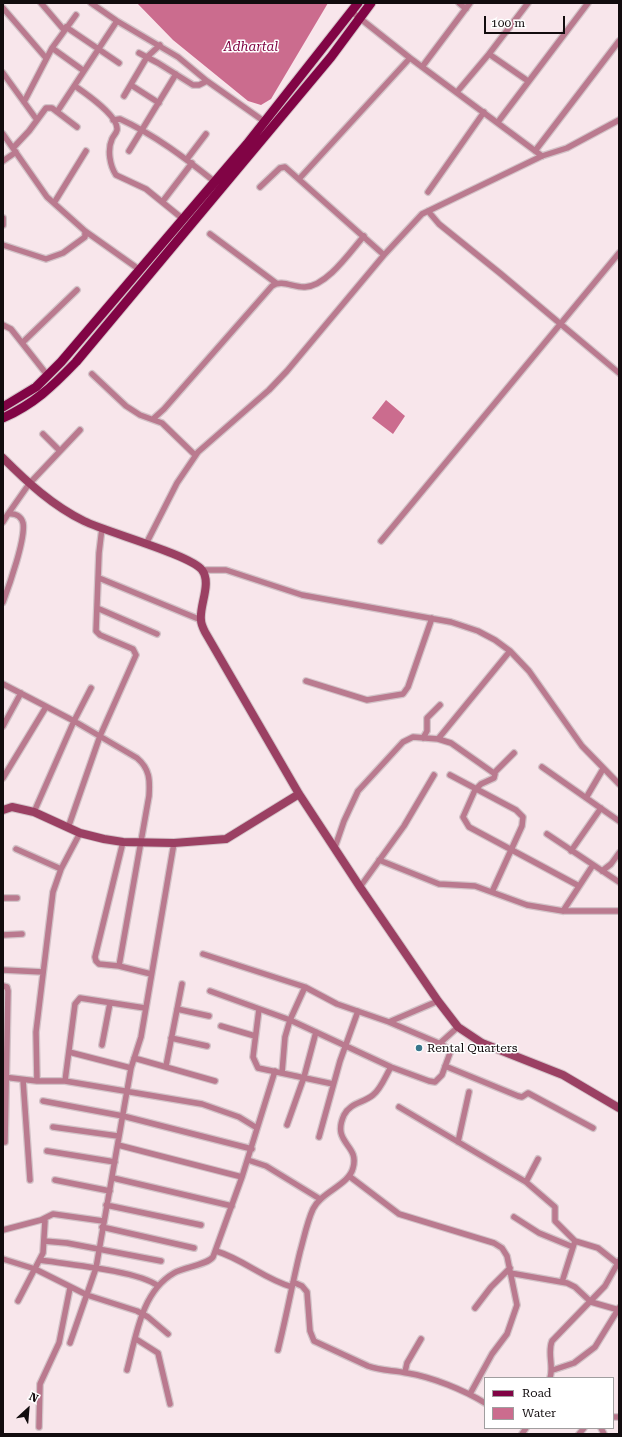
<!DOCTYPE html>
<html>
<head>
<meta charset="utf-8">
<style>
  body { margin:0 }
  #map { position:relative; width:622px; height:1437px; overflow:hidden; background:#f8e6eb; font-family:"Roboto Serif",serif }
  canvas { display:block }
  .frame { position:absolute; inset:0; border:4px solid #120c0e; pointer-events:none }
  .legend { position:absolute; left:484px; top:1377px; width:130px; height:52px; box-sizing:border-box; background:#fff; border:1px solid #a09e9f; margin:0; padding:5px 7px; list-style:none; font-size:12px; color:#120c0e }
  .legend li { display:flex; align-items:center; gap:8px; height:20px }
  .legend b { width:20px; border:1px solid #a09e9f }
  .north { position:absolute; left:8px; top:1389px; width:40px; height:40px; -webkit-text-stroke:3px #fff; paint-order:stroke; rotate:26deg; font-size:11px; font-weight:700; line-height:16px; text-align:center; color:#120c0e }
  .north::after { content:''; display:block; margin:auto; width:14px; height:18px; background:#120c0e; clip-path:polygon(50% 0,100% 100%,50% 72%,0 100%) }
  .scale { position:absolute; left:484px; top:16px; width:81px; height:18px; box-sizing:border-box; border:2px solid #120c0e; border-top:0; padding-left:5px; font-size:12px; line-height:14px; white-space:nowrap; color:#120c0e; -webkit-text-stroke:3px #fff; paint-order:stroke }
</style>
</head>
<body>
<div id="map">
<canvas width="622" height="1437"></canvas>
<div class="frame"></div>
<ul class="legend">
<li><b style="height:5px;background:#810445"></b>Road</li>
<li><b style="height:11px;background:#cb6c8e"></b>Water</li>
</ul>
<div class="north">N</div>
<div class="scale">100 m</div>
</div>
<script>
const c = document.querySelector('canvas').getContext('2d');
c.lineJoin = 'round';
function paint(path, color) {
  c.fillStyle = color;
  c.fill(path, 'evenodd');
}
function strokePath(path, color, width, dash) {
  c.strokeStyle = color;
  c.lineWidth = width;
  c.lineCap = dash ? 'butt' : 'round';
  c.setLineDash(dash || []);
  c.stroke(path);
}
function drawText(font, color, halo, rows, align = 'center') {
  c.font = font + ' "Roboto Serif",serif';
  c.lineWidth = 3;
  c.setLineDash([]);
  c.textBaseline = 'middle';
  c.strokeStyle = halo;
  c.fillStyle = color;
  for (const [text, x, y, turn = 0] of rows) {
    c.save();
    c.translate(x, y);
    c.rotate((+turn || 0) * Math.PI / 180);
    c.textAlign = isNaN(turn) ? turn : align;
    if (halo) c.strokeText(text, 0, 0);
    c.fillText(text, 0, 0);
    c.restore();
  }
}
paint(new Path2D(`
  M137,3H328L271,99L261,105L248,101L173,40Z
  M386,400L405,416L393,434L372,418Z`), '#cb6c8e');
const street = new Path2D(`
  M41,3L64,30
  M91,3L117,21L178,57L207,81L265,122
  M459,3L466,9
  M3,8L46,58
  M352,12L410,58L542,156
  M66,27L119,63
  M52,48L84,71
  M139,53L158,63L193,85H199L207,81
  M489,54L528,81
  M422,67L470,3
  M3,73L37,120
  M131,85L159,103
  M75,86C85,93 119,116 117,130C116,134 113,136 112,139C107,150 110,166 116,175L146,189L183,219
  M457,92L489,54L528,3
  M124,96L147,57L160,45
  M24,102L52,48L76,15
  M57,112L117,21
  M113,120L120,119C155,135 185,158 215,182
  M498,122L588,3
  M3,134L47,197L85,231L140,270
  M13,148L29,131L46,108H52L77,127
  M129,151L176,74
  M535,151L619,41
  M187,159L206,134
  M3,161L16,152
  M299,179L410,58
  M260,187L280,168L285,167L384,255
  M428,192L484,112
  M163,201L192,163
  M54,203L86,151
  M428,211L439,224L501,274L619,373
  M3,218V225
  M210,234L276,283
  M3,245L46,259L63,253L85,237V231
  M3,325L11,329L48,376
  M22,343L77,290
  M92,374L126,406L140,415L162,423L195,455
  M153,419L164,409L272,286C282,279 294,288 305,287C327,286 350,252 364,236
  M43,434L60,451
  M8,514L29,484L80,430
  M3,522L8,514C15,513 21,516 23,523C26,538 9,586 3,602
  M381,541L619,253
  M146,544L177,483L198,452L269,390L287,371L384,255L422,214L542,156L567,148L619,120
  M203,570H226L302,595L451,622L478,631L495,640L510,651L529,671L582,746L619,784
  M99,578L201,620
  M97,608L157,634
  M306,681L367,700L403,694L408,687L432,618
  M3,684L74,721L137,758C150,769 150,780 149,796L119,966
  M3,726L21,693
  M423,738L427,731V718L440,705
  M438,739L510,651
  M542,767L619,821
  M494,773L514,753
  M450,775L516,810L523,817L522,826L492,892
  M3,778L46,707
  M586,798L603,769
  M34,812L74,721L91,688
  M68,828L100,736L136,655L133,649L100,635L96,631L99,553L102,528
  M547,834L619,882
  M123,842L95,957L96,961L99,964L119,966L151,974
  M335,847L344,821L358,791L403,742L413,737L438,739L451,743L495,774L494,778L481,784L475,790L463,817L469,827L579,886
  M16,849L61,869
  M571,851L601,808
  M379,860L439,884L475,886L527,905L563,911H619
  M602,871L611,864L619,853
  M360,887L404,826L434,775
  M3,898H17
  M563,911L593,865
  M3,935L22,934
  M203,954L305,987L337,1004L389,1022L443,1045L449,1050L450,1053L442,1075L435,1082L429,1081L391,1067L290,1020L210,991
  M3,970L43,972
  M3,986L7,987L8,991L5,1142
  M177,1009L209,1016
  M259,1009L253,1057L258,1068L333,1084
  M389,1022L438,1001
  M221,1026L255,1036
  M171,1038L207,1046
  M439,1044L458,1027
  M102,1045L110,1003
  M69,1052L131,1068
  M134,1058L215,1081
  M166,1066L182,984
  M445,1066L518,1096L522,1097L528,1093L593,1128
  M282,1073L285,1037L290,1020L305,987
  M3,1077L37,1081H65L202,1104L239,1117L257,1128
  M23,1080L30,1180
  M37,1081L36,1032L53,892L61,869L80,833
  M65,1081L75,1004L80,998L145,1008
  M43,1101L123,1116L252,1149
  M399,1107L526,1182L555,1207V1221L575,1241L562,1282
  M287,1125L304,1077L316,1032
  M53,1127L118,1136
  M319,1137L340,1061L358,1011
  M458,1142L469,1092
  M118,1145L242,1177L213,1257C207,1265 184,1267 174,1273C141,1292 136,1337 127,1370
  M47,1151L115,1162
  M248,1160L266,1166L320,1199
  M349,1176L399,1214L494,1243L502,1248L507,1256L517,1305L507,1334L492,1354L470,1394
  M242,1177L275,1071
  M113,1178L232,1206
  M55,1180L110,1191
  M526,1182L538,1159
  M106,1205L201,1225
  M514,1217L539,1233L573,1247
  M41,1220L53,1214L103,1221
  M102,1227L194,1248
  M3,1230L41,1220L45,1221L43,1253L18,1301
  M44,1241L67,1243L161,1261
  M575,1241L598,1248L617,1263
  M216,1251C243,1259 264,1279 292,1287
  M3,1259L35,1269L87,1295L137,1311L148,1317L168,1334
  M40,1260C66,1264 139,1271 158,1286
  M510,1273L567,1283L575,1287L591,1302L619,1310
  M293,1282L302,1286L307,1292L310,1331L314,1341L368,1366C381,1371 394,1370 407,1373C432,1377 464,1390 485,1403
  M475,1308L491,1287L510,1268
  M136,1339L158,1353L170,1404
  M70,1343L96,1268L131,1068L141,1037L174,843
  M278,1350C286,1318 292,1285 300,1252C304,1238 307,1222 313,1209C321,1192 349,1185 353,1168C360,1144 331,1144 344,1115C350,1103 363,1103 373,1095C381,1089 386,1075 391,1067
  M553,1370L574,1363L595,1347L619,1308
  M405,1372L407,1363L421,1339
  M550,1378C554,1366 547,1353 552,1341L605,1286L619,1261
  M613,1417H619
  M39,1427L40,1384L59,1343L70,1288
  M601,1428L604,1434
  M522,1434L526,1428
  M579,1434L584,1428`);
const secondary = new Path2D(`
  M3,458C27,482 53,506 84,521C106,532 191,555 202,570C212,583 199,606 201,620C201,624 203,628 205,632L299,794L360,887L438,1001L458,1027L482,1043L563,1075L619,1108
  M3,810L12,807L34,812L80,833L104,839L123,842L174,843L226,839L299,794`);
const primary = new Path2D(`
  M3,407L36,387L61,362L247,144L358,3
  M3,418C34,404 52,387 76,362L331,57L371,3`);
strokePath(street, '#d3c3c8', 8);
strokePath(secondary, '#d3c3c8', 10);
strokePath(primary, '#d3c3c8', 11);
strokePath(street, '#ba7a8f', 5.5);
strokePath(secondary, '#9b4063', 8);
strokePath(primary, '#810445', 9);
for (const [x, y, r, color] of [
  [419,1048,4,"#38768c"]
]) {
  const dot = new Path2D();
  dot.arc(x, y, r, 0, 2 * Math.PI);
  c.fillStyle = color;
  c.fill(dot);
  strokePath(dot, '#fff', 1.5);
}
drawText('12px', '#120c0e', '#fff', [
  ["Rental Quarters",427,1048]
], 'left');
drawText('italic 13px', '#800644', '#fff', [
  ["Adhartal",251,47]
]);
</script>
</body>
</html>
